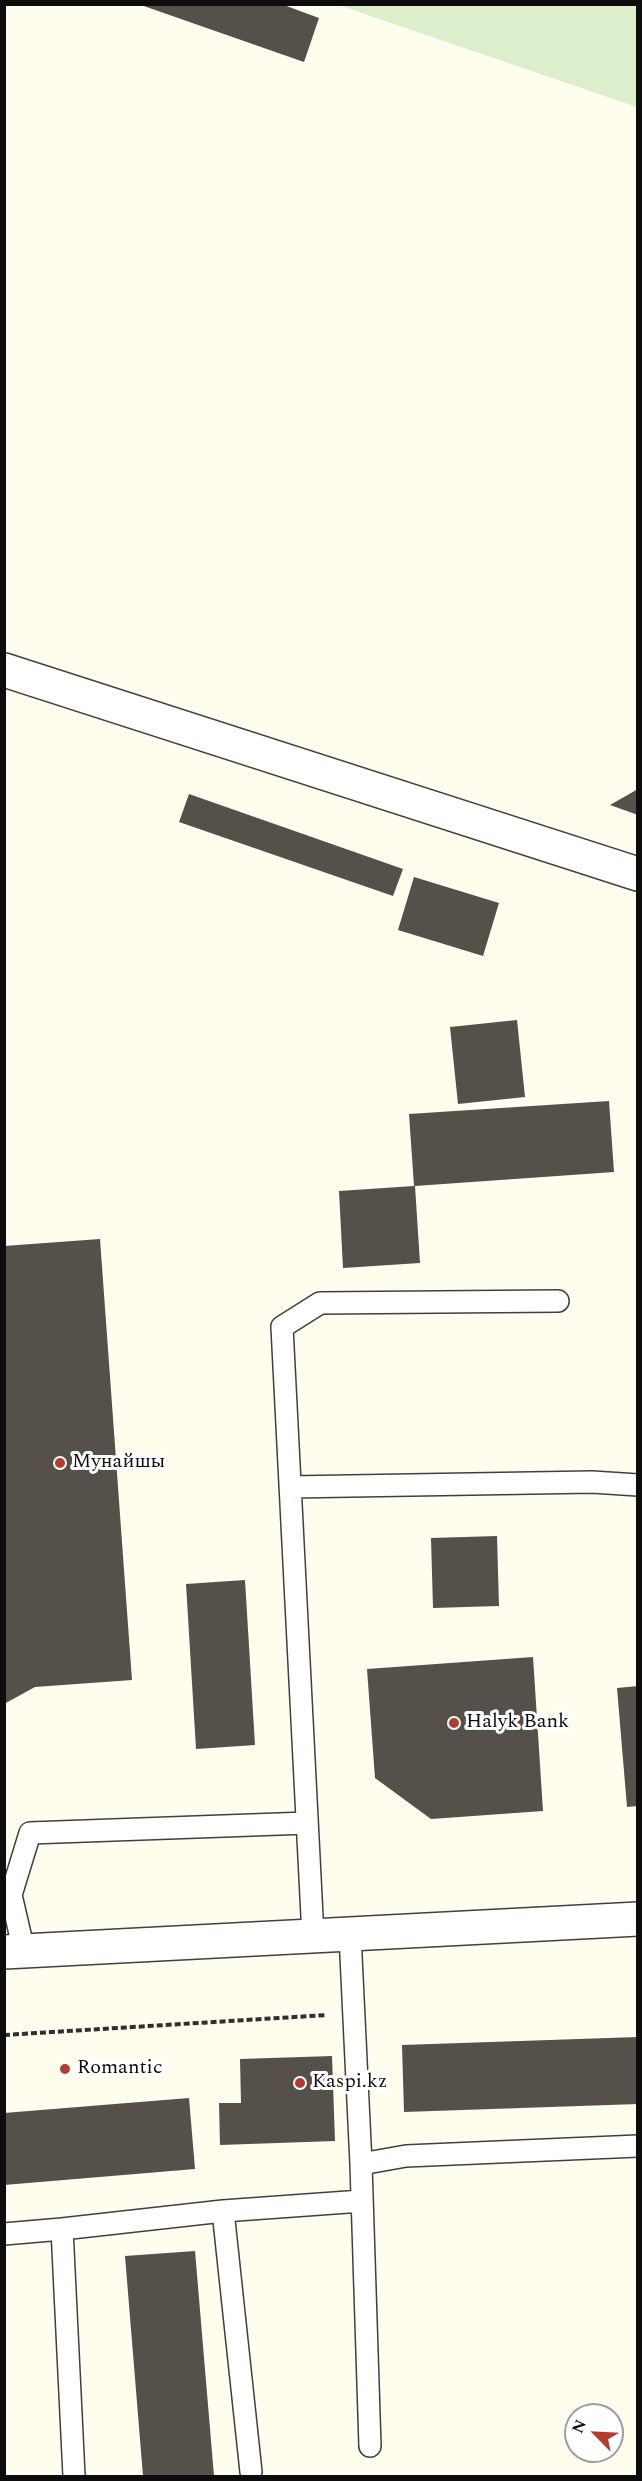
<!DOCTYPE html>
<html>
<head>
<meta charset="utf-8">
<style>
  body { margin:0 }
  #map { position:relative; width:642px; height:2481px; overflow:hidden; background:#fefdee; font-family:Spectral,serif }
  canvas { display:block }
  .frame { position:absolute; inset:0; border:6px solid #0d0d0d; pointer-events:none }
  .north { position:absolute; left:564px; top:2403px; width:60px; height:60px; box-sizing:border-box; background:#fff; border:2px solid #9e9e9e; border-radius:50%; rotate:294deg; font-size:16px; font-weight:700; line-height:24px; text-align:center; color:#0d0d0d }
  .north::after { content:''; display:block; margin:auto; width:21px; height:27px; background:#b33c2f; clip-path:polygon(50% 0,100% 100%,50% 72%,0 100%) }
</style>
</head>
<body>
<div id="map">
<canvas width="642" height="2481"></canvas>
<div class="frame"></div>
<div class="north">N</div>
</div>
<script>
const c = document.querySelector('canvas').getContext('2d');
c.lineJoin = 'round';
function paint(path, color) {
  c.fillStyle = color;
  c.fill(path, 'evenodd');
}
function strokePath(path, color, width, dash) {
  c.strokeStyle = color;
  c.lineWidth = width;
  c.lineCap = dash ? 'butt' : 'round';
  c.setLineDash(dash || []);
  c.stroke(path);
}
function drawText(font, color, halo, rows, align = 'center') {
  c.font = font + ' Spectral,serif';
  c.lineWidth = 6;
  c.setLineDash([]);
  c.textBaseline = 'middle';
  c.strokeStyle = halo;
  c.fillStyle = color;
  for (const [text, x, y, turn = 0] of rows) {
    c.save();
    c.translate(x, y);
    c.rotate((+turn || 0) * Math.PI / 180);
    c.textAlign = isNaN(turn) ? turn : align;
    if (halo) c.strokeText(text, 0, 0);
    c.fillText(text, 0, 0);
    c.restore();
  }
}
paint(new Path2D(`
  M339,5H637V107L356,11Z`), '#dceecb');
paint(new Path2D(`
  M138,4H281L319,18L304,62Z
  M638,789V815L610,805Z
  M189,794L403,869L393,896L179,822Z
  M414,877L499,903L483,956L398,930Z
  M517,1020L525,1097L458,1104L450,1027Z
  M609,1101L614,1172L415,1186L420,1263L343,1268L339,1191L414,1186L409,1114Z
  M100,1239L132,1680L35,1687L4,1704V1246Z
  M497,1536L499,1606L433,1608L431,1538Z
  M245,1580L255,1745L196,1749L186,1584Z
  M533,1657L543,1811L431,1819L375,1778L367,1669Z
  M638,1686V1806L627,1807L617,1688Z
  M638,2037V2104L404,2112L402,2045Z
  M332,2056L335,2141L220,2145L219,2103H241L240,2059Z
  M189,2098L195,2169L4,2185V2113Z
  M195,2251L214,2476H143L125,2256Z`), '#55504a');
const service = new Path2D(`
  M290,1487L592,1482L638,1485
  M350,1935L361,2164L370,2446
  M313,1936L282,1327L320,1303L558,1301
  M24,1951L11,1895L30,1833L307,1823
  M361,2164L406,2156L638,2146
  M223,2211L251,2472
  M4,2234L62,2229
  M74,2476L62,2229L223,2211L362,2201`);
const minor = new Path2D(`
  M4,670L638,874`);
const tertiary = new Path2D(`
  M4,1952L638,1919`);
strokePath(service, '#404040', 24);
strokePath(minor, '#404040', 36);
strokePath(tertiary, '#404040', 36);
strokePath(new Path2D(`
  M4,2035L327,2015`), '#2f2f2f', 4, [6, 3]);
strokePath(service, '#fff', 21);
strokePath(minor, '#fff', 33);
strokePath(tertiary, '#fff', 33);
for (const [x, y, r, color] of [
  [60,1463,6,"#b33c2f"],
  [454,1723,6,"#b33c2f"],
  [65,2069,6,"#b33c2f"],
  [300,2083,6,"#b33c2f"]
]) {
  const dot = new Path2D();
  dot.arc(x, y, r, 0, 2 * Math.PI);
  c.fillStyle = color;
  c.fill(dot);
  strokePath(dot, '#fff', 2);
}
drawText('20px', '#0d0d0d', '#fff', [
  ["Мунайшы",72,1463],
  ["Halyk Bank",466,1723],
  ["Romantic",77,2069],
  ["Kaspi.kz",312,2083]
], 'left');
</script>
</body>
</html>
